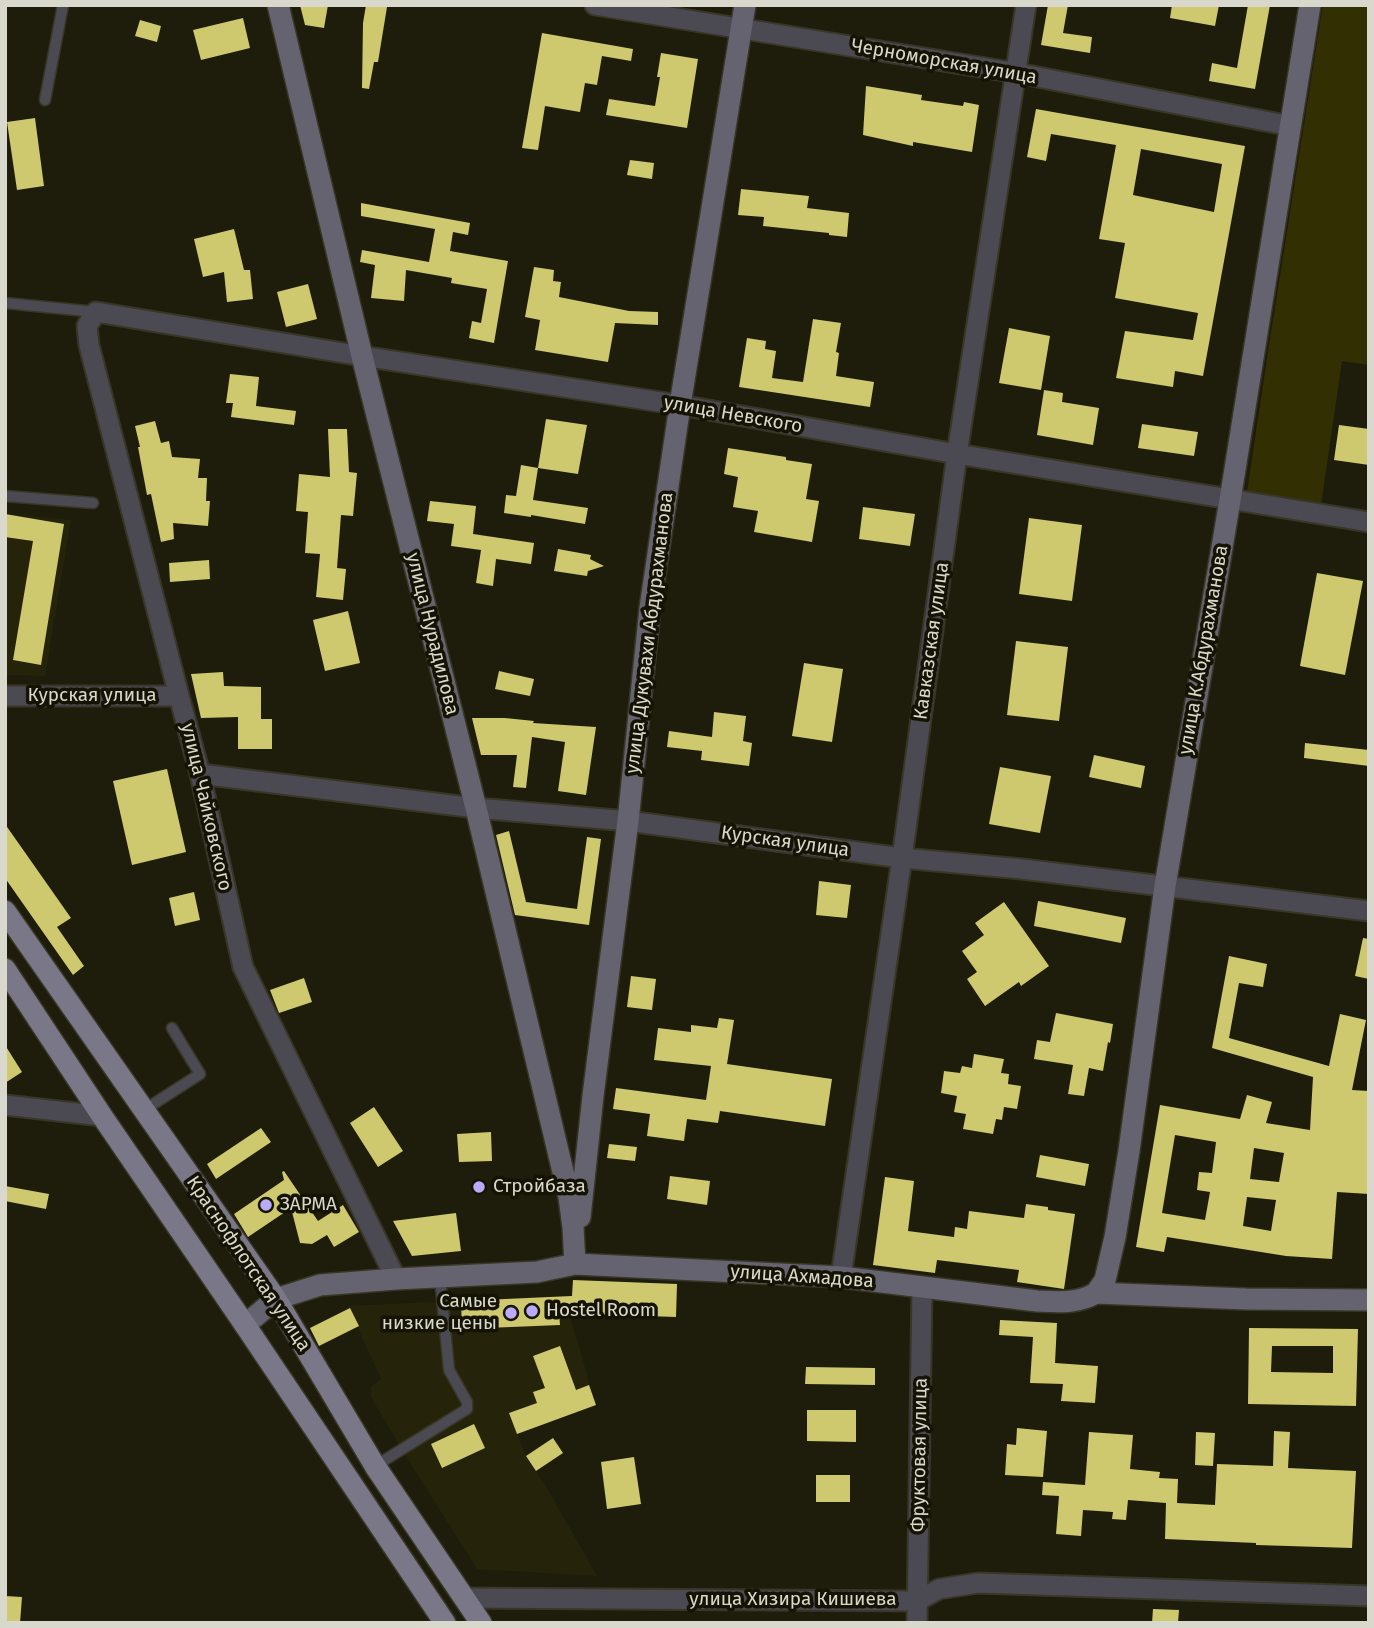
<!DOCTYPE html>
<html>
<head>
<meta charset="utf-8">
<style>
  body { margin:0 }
  #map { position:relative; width:1374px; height:1628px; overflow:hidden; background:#1e1d0c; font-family:"Fira Sans",sans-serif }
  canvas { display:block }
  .frame { position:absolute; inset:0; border:7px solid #d8d8cc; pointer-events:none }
</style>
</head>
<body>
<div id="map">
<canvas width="1374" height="1628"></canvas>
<div class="frame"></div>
</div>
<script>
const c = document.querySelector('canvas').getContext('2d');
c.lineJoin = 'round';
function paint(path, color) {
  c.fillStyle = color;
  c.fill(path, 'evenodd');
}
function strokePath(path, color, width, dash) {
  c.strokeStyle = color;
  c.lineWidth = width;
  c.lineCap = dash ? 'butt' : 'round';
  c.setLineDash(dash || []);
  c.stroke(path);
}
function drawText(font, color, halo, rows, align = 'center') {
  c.font = font + ' "Fira Sans",sans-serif';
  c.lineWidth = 7;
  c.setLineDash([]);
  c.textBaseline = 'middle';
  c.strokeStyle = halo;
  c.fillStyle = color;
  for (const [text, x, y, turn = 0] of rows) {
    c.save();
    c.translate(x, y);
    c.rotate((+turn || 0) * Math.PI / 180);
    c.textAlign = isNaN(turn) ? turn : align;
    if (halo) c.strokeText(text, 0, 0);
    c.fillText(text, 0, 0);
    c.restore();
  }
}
paint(new Path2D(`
  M5,514L71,520L45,676L5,675Z
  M564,1296L596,1405L517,1434L526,1456L544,1483L597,1576L477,1569L407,1458L371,1397V1386L381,1379L348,1306Z`), '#25240b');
paint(new Path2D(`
  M1323,5H1369V365L1342,361L1321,505L1247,492L1269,345Z`), '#322f02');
paint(new Path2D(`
  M300,5H328L324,28L305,25Z
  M366,5L387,7L378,62H374L369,89L362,88L363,23Z
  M1048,5H1068L1063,33L1092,37L1090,53L1041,45Z
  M1172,5H1219L1215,26L1170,18Z
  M1248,5H1270L1255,89L1209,81L1212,63L1237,68Z
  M243,18L250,48L201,60L193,30Z
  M140,20L161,26L157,42L135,36Z
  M542,33L633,49L631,61L602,56L597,85L585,83L580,112L545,106L538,150L522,148Z
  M661,53L698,59L687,128L606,115L609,99L655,106L660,77H657Z
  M866,86L922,95L921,100L963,106L964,102L979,105L972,152L913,142V146L863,135Z
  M1036,109L1245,146L1203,376L1175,371L1173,387L1116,378L1125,331L1193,340L1198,313L1115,298L1125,243L1099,239L1116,145L1051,134L1046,161L1027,157ZM1141,149L1222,164L1214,212L1133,195Z
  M35,118L44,186L17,190L7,122Z
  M630,160L654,163L652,179L627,175Z
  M741,189L809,196L807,208L849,213L847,237L829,235V233L763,226L764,217L738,215Z
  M361,203L470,223L468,235L453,232L450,251L508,261L494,343L469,338L472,321L481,323L487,289L451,283L452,278L406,270L404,301L371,298L375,265L360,262L362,250L429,262L435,229L361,216Z
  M234,229L244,270H250L253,299L227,302L224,272L203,277L194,239Z
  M534,267L554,270L553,281L561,282L559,297L629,311L658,312V325L615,323L608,362L535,350L540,320L525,317Z
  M308,284L317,319L286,327L277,292Z
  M813,319L841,323L836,352L839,353L836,376L874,382L870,407L739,387L747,338L766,341L765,349L776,351L772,378L803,382Z
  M1009,328L1050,336L1041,390L999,383Z
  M230,374L259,377L256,406L296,411L294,425L231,417L233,403H226Z
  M1044,390L1063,393L1062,402L1099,408L1093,445L1037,435Z
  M546,419L587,425L578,474L538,468Z
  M155,421L161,443L169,441L172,457L200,459L198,478H207L206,501H210L208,526L173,523L174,539L161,542L151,494L147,495L138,447H140L135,426Z
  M1142,424L1198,432L1194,456L1138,448Z
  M1339,425L1369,429V465L1334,460Z
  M328,429H347L349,472L357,473L353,516L341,515L337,568L346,569L343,600L316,597L320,554L305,553L308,512L296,511L299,474L330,477Z
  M728,448L786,457V460L812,464L806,499L819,501L812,542L754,532L758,511L733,507L738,477L724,474Z
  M521,465L538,468L533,500L588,508L585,524L531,515V517L504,513L506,495L516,496Z
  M430,501L476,506L473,534L534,543L531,564L496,559L493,586L476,583L481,550L451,546L454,524L427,521Z
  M863,507L915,514L910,546L859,539Z
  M5,514L64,524L41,665L13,660L33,541L5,537Z
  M1029,518L1082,525L1072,601L1019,594Z
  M558,549L591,555L590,559L604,566L588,571L587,576L554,571Z
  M209,560L210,579L170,582L169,563Z
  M1317,573L1363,581L1345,675L1300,666Z
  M348,611L360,663L325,671L313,620Z
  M1016,641L1068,647L1059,721L1007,715Z
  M804,663L843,669L832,742L792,736Z
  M499,671L534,679L530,696L495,689Z
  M223,672L224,686L261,687V719H272V749H238V717L201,718L191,674Z
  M714,712L746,716L743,741L752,743L749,766L701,760L702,751L667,747L669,731L712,737Z
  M472,718H505L534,721L533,723L596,727L586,795L558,791L565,742L532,737L526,788L513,787L517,755H481Z
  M1305,743L1369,750V766L1304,758Z
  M1094,755L1145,766L1141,788L1089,777Z
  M1000,767L1051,776L1040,833L989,824Z
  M167,769L186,852L132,865L113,781Z
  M5,824L71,918L57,927L84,966L73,975L5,878Z
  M509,831L526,902L577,909L587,837L601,839L589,925L515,915L496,835Z
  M819,881L851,885L847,918L816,915Z
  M194,892L200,920L175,926L169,898Z
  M1038,901L1126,918L1121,943L1034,926Z
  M1004,902L1049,966L1021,986L1019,982L985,1006L967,979L977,972L962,951L984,935L975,923Z
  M1363,938L1369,939V979L1355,976Z
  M1229,956L1267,964L1263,987L1239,983L1229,1038L1329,1066L1340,1014L1366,1020L1352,1090L1369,1091V1194L1337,1192L1332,1259L1286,1256L1167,1237L1164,1252L1136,1247L1160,1105L1240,1119L1247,1095L1272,1102L1266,1123L1310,1130L1313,1077L1212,1048ZM1175,1135L1216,1142L1212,1173L1199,1172L1197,1190L1210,1192L1205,1220L1162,1213ZM1254,1148L1284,1153L1279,1182L1250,1179ZM1247,1197L1276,1200L1271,1231L1243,1226Z
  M631,976L656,979L652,1010L627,1007Z
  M304,978L312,1002L279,1013L270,990Z
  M1056,1013L1113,1024L1110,1043L1108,1042L1103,1071L1089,1068L1084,1096L1068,1094L1073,1065L1034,1059L1037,1040L1050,1042Z
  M719,1018L734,1020L727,1064L832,1079L825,1126L720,1111L718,1123L687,1119L684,1141L647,1136L650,1114L613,1109L616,1088L706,1100L711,1066L654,1060L658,1028L691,1032V1025L717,1028Z
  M5,1045L22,1072L5,1083Z
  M974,1054L1004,1059L1001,1073L1009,1074L1008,1084L1021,1086L1017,1109L1004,1107L1002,1120L996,1119L993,1134L963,1129L966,1114L954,1112L957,1096L941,1093L944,1071L960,1073L962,1066L972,1068Z
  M374,1107L403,1151L378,1167L350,1123Z
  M261,1128L271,1142L216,1179L207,1164Z
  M491,1132L492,1161L459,1162L457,1134Z
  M609,1144L637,1147L635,1161L607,1158Z
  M1040,1155L1089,1164L1085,1186L1036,1177Z
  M284,1171L318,1221L343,1205L359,1232L334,1247L327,1235L312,1244L300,1243L291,1208L248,1237L234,1214L284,1180L282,1172Z
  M670,1176L710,1181L707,1205L667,1199Z
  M885,1177L914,1181L908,1231L954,1237L955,1227L967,1229L969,1211L1024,1218L1026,1204L1048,1207V1210L1075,1214L1064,1289L1017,1282L1019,1270L937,1260L935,1273L873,1265Z
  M5,1186L49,1194L46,1209L5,1201Z
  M456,1213L461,1251L412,1256L393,1221Z
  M573,1280L677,1284L676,1317L559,1313L560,1325L462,1329L461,1301L572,1296Z
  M350,1308L359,1326L319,1346L310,1328Z
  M1000,1320L1057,1323L1055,1363L1098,1366L1095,1403L1061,1401L1063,1384L1030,1383L1033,1337L999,1335Z
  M1249,1328L1358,1329L1356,1406L1248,1404ZM1272,1346H1333V1373L1271,1372Z
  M560,1346L576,1390L589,1385L596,1405L517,1434L509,1413L537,1403L533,1392L545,1388L533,1356Z
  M806,1367L875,1368V1385L805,1384Z
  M807,1410H856V1442L807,1441Z
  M474,1424L485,1448L442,1468L431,1444Z
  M1017,1428L1047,1431L1043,1477L1005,1475L1007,1444L1016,1445Z
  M1274,1431L1290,1432L1288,1468L1356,1471L1352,1548L1256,1545V1543L1165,1539L1166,1503L1128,1500L1126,1520L1112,1519L1113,1512L1083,1510L1081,1536L1056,1534L1059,1496L1042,1495L1043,1482L1085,1485L1089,1432L1133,1435L1130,1469L1160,1472L1159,1478L1178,1479L1177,1503L1215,1505L1217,1464L1273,1466Z
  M1196,1432L1215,1433L1213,1466L1195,1465Z
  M553,1438L563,1453L536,1471L526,1456Z
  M634,1457L641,1504L607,1509L601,1462Z
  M816,1475H850V1502H816Z
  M5,1596L22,1597L20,1623H5Z
  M1153,1609L1179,1610L1178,1623H1152Z`), '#cec96e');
const lane = new Path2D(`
  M45,100L63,5
  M5,303L96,312
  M5,496L93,503
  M144,1110L200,1074L172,1028
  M375,1466L467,1409V1402L449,1370L440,1277`);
const street = new Path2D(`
  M595,5L1017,73L1291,126
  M5,696H179
  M200,774L476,808L628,821L902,858L1022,869L1369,911
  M5,1105L102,1116
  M841,1277L902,858L957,454L1026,5
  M396,1279L243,967L200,774L179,696L89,345L87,326L96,312L362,356L680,405L957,454L1369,522
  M465,1598L917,1601L939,1589L978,1583L1369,1596
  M917,1623L922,1287`);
const secondary = new Path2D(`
  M278,5L362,356L476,808L569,1197L573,1227L575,1264
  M580,1217L593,1096L628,821L650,608L680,405L745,5
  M1096,1293L1105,1280L1115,1237L1129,1151L1165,886L1230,500L1310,5
  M245,1325L276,1299L320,1285L396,1279L537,1272L575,1264L841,1277L1037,1301C1059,1302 1077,1304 1096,1293L1246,1299L1369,1300`);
const primary = new Path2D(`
  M5,911L276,1299L375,1466L481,1623
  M5,969L102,1116L245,1325L445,1623`);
strokePath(lane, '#383727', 13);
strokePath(street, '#383727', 23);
strokePath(secondary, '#383727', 24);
strokePath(primary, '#383727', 24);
strokePath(lane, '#4b4a52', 10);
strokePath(street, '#4b4a52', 19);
strokePath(secondary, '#656370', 21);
strokePath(primary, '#797788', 21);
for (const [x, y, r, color] of [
  [479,1187,7,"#b9abf7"],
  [266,1205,7,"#b9abf7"],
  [532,1311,7,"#b9abf7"],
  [511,1313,7,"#b9abf7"]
]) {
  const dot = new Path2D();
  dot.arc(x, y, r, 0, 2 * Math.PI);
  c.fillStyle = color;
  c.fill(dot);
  strokePath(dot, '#151404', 2.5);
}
drawText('19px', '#d8d8cc', '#151404', [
  ["Черноморская улица",944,62,10],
  ["улица Невского",733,415,10],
  ["улица Дукувахи Абдурахманова",650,633,-83],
  ["улица Нурадилова",432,634,76],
  ["Кавказская улица",932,641,-82],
  ["улица К.Абдурахманова",1204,650,-80],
  ["Курская улица",92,696],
  ["улица Чайковского",206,807,77],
  ["Курская улица",785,842,8],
  ["Краснофлотская улица",248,1264,56],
  ["улица Ахмадова",802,1277,4],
  ["Фруктовая улица",920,1455,-89],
  ["улица Хизира Кишиева",793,1600]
]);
drawText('19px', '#d8d8cc', '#151404', [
  ["Стройбаза",493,1187],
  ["ЗАРМА",280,1205],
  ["Самые",497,1302,"right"],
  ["низкие цены",497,1324,"right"],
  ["Hostel Room",546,1311]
], 'left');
</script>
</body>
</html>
